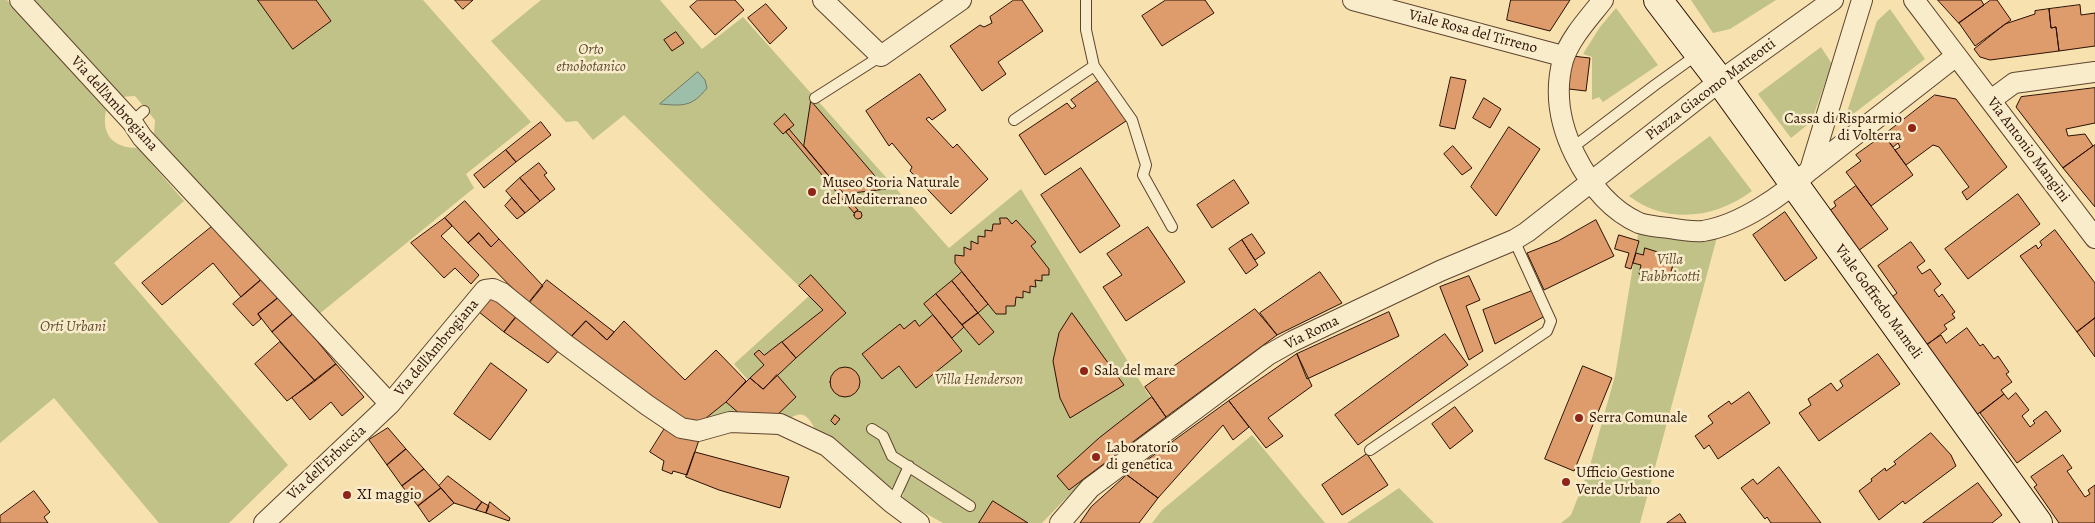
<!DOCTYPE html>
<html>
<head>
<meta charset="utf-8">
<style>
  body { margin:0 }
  canvas { display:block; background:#f6e1af }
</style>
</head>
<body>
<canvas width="2095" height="523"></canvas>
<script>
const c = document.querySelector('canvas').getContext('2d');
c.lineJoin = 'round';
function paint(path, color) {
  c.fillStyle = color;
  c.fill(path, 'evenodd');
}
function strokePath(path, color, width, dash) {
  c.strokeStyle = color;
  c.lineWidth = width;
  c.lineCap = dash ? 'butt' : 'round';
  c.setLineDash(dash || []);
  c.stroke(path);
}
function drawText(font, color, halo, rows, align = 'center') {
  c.font = font + ' Alegreya,serif';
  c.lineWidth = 5;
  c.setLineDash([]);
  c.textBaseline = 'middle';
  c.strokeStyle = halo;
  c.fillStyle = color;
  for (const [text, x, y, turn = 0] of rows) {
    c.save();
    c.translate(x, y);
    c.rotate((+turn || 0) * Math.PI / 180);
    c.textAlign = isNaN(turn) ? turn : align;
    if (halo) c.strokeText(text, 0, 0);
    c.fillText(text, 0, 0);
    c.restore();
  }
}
paint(new Path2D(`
  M0,0H7L106,110C101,135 113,148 138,148L184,201L114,263L288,465L229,523H159L54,398L0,443Z
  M33,0H423L531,122L466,174L474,188L318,315L154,134L155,120L135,96L120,97Z
  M541,0H660L702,49L743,17L949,248L1021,189L1166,423L1100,467L1070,494L1042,523H943L907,503L902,498L904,492L894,486L885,491L813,435L815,429C806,412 801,411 785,421L696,426L726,402L748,380L734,364L809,296L624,115L593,140L577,121L566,122L491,41Z
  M1691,0H1776L1730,29L1713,33Z
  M1616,8L1658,65L1603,102L1599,97L1592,100V57L1583,54L1600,27Z
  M1890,9L1925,59L1844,121L1877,21Z
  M1821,47L1832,64L1811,122L1791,138L1758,94Z
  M1710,136L1752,191C1716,218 1667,225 1629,196Z
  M1640,223L1720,226L1640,523H1561L1571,515L1589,469L1615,376Z
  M1252,435L1325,523H1152L1162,510Z
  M1399,488L1434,523H1347Z`), '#c0c288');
const water = new Path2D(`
  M698,72L705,80L707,88C692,107 683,106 660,104Z`);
paint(water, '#9dbea8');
strokePath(water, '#707866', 1);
const building = new Path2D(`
  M258,0H316L331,21L293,49Z
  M455,0H473L463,9Z
  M698,0H735L744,10L715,35L690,7Z
  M1014,0H1022L1043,31L998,62L1006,74L982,91L950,46L980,25L984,27L992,23L990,17Z
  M1166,0H1205L1214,13L1162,46L1142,16Z
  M1511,0H1570L1550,31L1507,20Z
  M1938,0H1981L1984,5L1959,23Z
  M1991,0H1997L2011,20L1975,46L1959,23Z
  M766,4L787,28L770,44L748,18Z
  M2080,5L2081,15L2095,13V46L2059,51L2056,27L2051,28L2049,9Z
  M2049,9L2051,28L2056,27L2059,51L1990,60L1980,57L1974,49L2005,24L2035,14V11Z
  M676,32L684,43L672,51L664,40Z
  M1572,56L1590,58L1586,91L1569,89Z
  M920,74L946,110L932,120L929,117L926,119L953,148L957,144L988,179L951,214L910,171L912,167L892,143L889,146L866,111Z
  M1451,77L1466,80L1455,129L1440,126Z
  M1101,79L1129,119L1045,175L1019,135L1067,103L1072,109L1076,106L1071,100Z
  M2095,88V123L2066,129L2068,136L2085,134L2093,146L2063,168L2016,107L2021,97Z
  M1935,95L1956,99L2007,167L1967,200L1962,192L1969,187L1939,147L1933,145L1906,165L1895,150L1900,147L1898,143L1893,147L1884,135Z
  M1484,98L1501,109L1490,128L1473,118Z
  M811,101L886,189L844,194L804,146Z
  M785,114L794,125L783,134L774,124Z
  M541,122L551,135L516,162L506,150Z
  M1509,127L1540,149L1496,216L1471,187Z
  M789,129L844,194L858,210L854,213L786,132Z
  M1884,135L1913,175L1871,206L1846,172L1861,161L1856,155Z
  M2095,145V207L2063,168Z
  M1453,146L1472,168L1462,175L1444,154Z
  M506,150L516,162L484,188L474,175Z
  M539,163L547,173L544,175L555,189L540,201L520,178Z
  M1081,168L1120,226L1080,253L1041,195Z
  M520,178L540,201L525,213L506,191Z
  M1234,180L1249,203L1212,228L1197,205Z
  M1856,186L1888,229L1858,251L1829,211L1836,206L1834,202Z
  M2018,194L2040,224L1968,279L1945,249Z
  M512,198L525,213L517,219L505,206Z
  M465,201L499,239L491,247L479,233L468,243L445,218Z
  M854 215a4 4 0 1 1 8 0a4 4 0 1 1-8 0Z
  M1785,212L1817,258L1785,281L1753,235Z
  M445,218L452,226L441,236L479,275L471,284L455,268L444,278L411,243Z
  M1000,218H1007L1012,224L1016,220L1036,242L1031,246L1049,269V275H1042V281L1035,280L1036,287L1030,286V293L1023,291V298L1016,297L1015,306H1006V314H996L955,263V255L964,256V247L971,250V241L978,244V236L985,237V230L992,231L993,224H1000Z
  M1596,220L1614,256L1544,290L1527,253L1558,241Z
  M214,225L262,279L241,297L213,263L162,305L142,283Z
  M1148,227L1185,282L1126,321L1103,287L1122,275L1107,254Z
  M2055,230L2095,283V318L2077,332L2020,256L2036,245L2038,249L2042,245L2040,242Z
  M479,233L491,247L499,239L543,286L528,304L468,243Z
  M1252,234L1265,253L1255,260L1242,240Z
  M1619,235L1639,241L1631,269L1625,267L1629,253L1615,249Z
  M1242,240L1258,265L1246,274L1229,249Z
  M1911,242L1925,261L1917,267L1922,274L1930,269L1941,284L1934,290L1939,297L1942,294L1955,312L1952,314L1955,318L1944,325L1947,329L1927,345L1892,297L1897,293L1878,266Z
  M1645,248L1664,254L1662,258L1674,261L1670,275L1661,273L1659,279L1639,274L1641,265L1633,263L1636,253L1643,255Z
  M962,272L988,304L978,313L952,281Z
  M1320,272L1342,303L1277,335L1260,313Z
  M811,275L846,313L796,358L782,342L823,310L799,286Z
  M1469,276L1480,300L1466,306L1483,351L1469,360L1440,287Z
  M262,279L279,297L258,314L261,319L253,326L233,304Z
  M547,280L614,332L607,340L586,321L570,338L528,304Z
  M952,281L978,313L962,325L936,294Z
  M1532,291L1545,316L1495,344L1483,310Z
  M936,294L964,327L952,338L924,304Z
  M279,297L294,313L272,332L258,314Z
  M492,298L516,317L504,332L479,312Z
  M1255,309L1277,335L1166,417L1145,387Z
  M1389,312L1399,336L1307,379L1297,354Z
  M294,313L336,364L315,381L272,332Z
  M978,313L994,332L979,345L962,325Z
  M1072,313L1124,385L1070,418L1060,398L1053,361L1059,333Z
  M933,315L962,351L916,388L899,366L882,379L862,354L900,324L904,329L915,320L919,326Z
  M516,317L560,349L548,363L504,332Z
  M2095,318V357L2077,332Z
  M586,321L607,340L624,321L685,380L716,350L746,381L726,402L696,426L642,392L570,338Z
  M1967,328L1980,346L1983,344L1994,359L1998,356L2009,372L2006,374L2012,382L2001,390L2004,394L1975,416L1924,346L1941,335L1946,343Z
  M1445,334L1468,365L1358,445L1335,415Z
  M280,342L315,381L287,401L255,364Z
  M782,342L796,358L763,389L750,378L764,365L754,354L759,350L764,355Z
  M1297,354L1312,386L1268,418L1283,436L1266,448L1229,401Z
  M1878,354L1900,384L1819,441L1799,413L1811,405L1808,399L1831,383L1837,391L1843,386L1840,381Z
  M491,363L527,390L490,440L454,414Z
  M336,364L364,397L342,416L331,402L310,420L292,398Z
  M1583,366L1612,378L1574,471L1545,459Z
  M830 382a15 15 0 1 1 30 0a15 15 0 1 1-30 0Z
  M777,375L796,397L774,418L740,414L726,402L750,378L763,389Z
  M1749,392L1770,423L1718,459L1709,445L1704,449L1695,436L1713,423L1708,416L1729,401L1731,404Z
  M2016,393L2029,410L2022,416L2030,427L2035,423L2033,421L2046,411L2061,431L2017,463L1980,413L2004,394L2008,399Z
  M1152,397L1166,417L1069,490L1057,476L1099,438Z
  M1229,401L1249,427L1233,440L1223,425L1158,498L1127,475Z
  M1455,407L1473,431L1450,449L1432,424Z
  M835,415L840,419L835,425L831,421Z
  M388,428L406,449L387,465L369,440Z
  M665,428L700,437L687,475L673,471L672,474L662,470L664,461L650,452Z
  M1931,433L1951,455L1956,466L1905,504L1903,501L1879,520L1859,491L1872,481L1871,479L1885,468L1886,471L1896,464L1894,462Z
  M406,449L424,469L402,486L387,465Z
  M695,452L789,477L780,508L719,490L686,477Z
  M1367,454L1388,485L1342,515L1322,485Z
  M2063,455L2072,468L2067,471L2085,497L2090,494L2088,490L2095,485V523H2059L2034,487L2037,485L2031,477Z
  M1779,467L1821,523H1771L1767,517L1765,519L1741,488L1753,479L1757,484Z
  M424,469L441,488L418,506L402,486Z
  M1127,475L1158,498L1139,523H1080L1091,507Z
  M448,476L482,502L476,510L454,503L439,486Z
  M1978,483L2002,515L1992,523H1923Z
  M441,488L454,503L429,522L418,506Z
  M34,491L50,512L44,517L48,523H0V516Z
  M993,501L1028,523H979Z
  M482,502L489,506L486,513L476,510Z
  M490,502L510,518L509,521L486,513Z
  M1680,514L1686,523H1667Z`);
paint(building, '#de9c6c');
strokePath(building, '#2c1003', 1);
const lane = new Path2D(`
  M1086,0V30L1094,66L1132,120L1146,165L1143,175L1172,227
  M815,98L881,56
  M1014,120L1094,66
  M132,122L144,111
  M1572,148L1655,85L1698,54
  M872,429L883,436L892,456L970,506
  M1370,450L1547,331L1551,321L1514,240
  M892,503L909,466`);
const street = new Path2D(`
  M20,0L132,122L142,137L390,404
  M823,0L881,56L961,0
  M1353,0L1555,54L1563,59
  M1603,0C1589,18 1570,38 1563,60C1554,93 1560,125 1575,155C1589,183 1610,210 1639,223C1648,226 1659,227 1669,228C1680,230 1691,232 1703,231C1741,225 1783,195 1810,170L1956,56
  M1914,0L2095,238
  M1991,100L2014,83L2095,72
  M1810,170L1862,0
  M264,523L390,404L485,290L493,289L502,293L565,344L647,405L681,428L698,431L730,422L780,424L827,446L892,503L919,523
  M1060,523L1090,488L1268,355L1293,341L1440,271L1514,240L1527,232L1720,81L1833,0`);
const secondary = new Path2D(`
  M1658,0L1720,81L2038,523`);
strokePath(lane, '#5e442e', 12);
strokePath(street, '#5e442e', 22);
strokePath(secondary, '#2c1003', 30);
strokePath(lane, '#f9eccb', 10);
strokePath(street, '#f9eccb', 20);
strokePath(secondary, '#f9eccb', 28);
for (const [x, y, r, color] of [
  [1912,128,5,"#8f2418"],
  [812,192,5,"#8f2418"],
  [1084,371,5,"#8f2418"],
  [1579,418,5,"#8f2418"],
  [1096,457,5,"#8f2418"],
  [1566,482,5,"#8f2418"],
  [347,495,5,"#8f2418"]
]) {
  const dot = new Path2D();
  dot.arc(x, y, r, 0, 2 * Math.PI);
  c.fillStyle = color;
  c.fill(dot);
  strokePath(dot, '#f9eccb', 2);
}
drawText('15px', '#2c1003', '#f9eccb', [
  ["Viale Rosa del Tirreno",1473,32,15],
  ["Piazza Giacomo Matteotti",1711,90,-37],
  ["Via dell'Ambrogiana",114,104,48],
  ["Via Antonio Mangini",2028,150,53],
  ["Viale Goffredo Mameli",1878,302,54],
  ["Via Roma",1312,333,-26],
  ["Via dell'Ambrogiana",437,348,-50],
  ["Via dell'Erbuccia",327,463,-43]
]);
drawText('italic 15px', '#604e32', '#f9eccb', [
  ["Orto",591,50],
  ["etnobotanico",591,67],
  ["Villa",1670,260],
  ["Fabbricotti",1670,277],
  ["Orti Urbani",73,327],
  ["Villa Henderson",979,380]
]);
drawText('15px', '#2c1003', '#f9eccb', [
  ["Cassa di Risparmio",1902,119,"right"],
  ["di Volterra",1902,136,"right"],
  ["Museo Storia Naturale",822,183],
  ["del Mediterraneo",822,200],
  ["Sala del mare",1094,371],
  ["Serra Comunale",1589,418],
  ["Laboratorio",1106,448],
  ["di genetica",1106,465],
  ["Ufficio Gestione",1576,473],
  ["Verde Urbano",1576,490],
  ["XI maggio",357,495]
], 'left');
</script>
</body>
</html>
